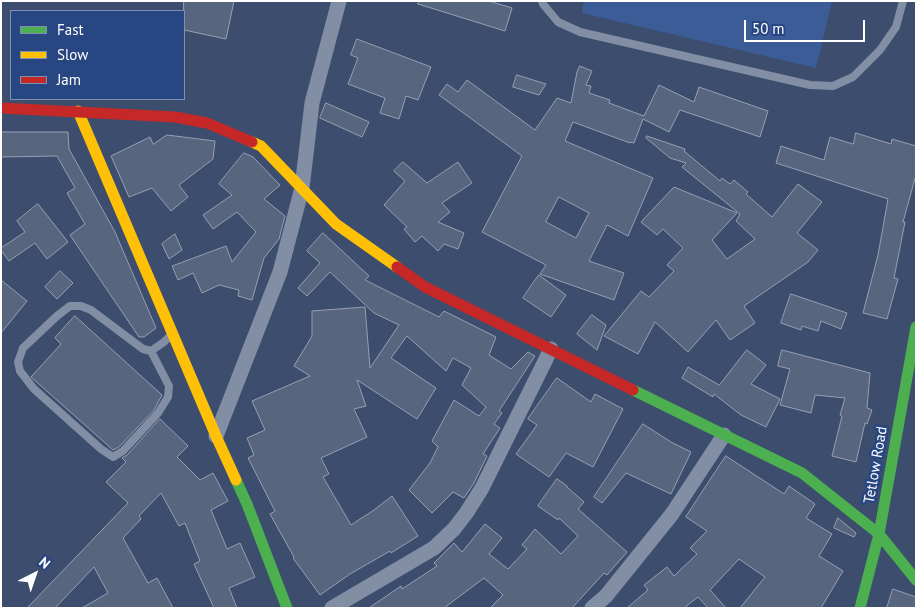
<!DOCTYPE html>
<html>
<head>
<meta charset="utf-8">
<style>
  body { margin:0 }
  #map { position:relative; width:917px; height:609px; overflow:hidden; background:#3c4d6e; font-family:"PT Sans",sans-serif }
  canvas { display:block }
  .frame { position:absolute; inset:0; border:2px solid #fff; pointer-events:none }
  .legend { position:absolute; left:10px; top:10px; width:175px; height:90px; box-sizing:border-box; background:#284682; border:1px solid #7e90b4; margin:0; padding:6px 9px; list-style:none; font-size:15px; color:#fff }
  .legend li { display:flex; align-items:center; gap:10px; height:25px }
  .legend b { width:25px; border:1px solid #7e90b4 }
  .north { position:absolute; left:10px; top:549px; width:50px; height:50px; -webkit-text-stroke:4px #284682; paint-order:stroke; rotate:41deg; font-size:14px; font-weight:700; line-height:20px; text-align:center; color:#fff }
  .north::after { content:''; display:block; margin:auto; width:18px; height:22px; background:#fff; clip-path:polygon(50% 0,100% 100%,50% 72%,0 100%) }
  .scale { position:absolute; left:744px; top:20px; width:121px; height:22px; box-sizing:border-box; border:2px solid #fff; border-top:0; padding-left:6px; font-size:15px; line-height:18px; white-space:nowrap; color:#fff; -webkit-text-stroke:4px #284682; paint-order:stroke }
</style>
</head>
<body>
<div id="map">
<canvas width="917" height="609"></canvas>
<div class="frame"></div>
<ul class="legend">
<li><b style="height:6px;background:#4caf50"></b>Fast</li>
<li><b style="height:6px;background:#ffc107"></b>Slow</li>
<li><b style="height:6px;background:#c62828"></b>Jam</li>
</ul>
<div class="north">N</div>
<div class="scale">50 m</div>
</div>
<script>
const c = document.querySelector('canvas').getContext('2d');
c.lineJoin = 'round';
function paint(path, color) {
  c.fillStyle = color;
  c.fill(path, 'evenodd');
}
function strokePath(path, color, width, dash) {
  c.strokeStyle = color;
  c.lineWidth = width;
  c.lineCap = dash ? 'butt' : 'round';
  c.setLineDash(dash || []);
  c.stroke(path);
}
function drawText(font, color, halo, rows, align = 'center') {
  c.font = font + ' "PT Sans",sans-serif';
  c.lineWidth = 5;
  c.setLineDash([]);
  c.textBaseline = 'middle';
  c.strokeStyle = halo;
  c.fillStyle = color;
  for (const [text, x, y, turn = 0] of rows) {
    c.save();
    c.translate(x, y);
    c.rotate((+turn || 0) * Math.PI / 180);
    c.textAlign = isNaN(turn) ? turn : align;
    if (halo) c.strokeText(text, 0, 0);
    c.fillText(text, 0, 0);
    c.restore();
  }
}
paint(new Path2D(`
  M584,1H832L816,68L582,13Z`), '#3c5c98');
const building = new Path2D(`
  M184,1H234L226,39L184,30Z
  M419,1H489L512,8L505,31L418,4Z
  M357,39L431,67L418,100L406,96L399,119L380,113L385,98L348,84L358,58L351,55Z
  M580,66L592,71L586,85L591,86L589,93L610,100L609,103L644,116L659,85L694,102L699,87L768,111L760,137L680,110L669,132L643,119L634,143L630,142V143L573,122L565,141L653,178L628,236L607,225L589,261L624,273L614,300L540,274L546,265L482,232L522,156L439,95L447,84L458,92L467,80L535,130L557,98L571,103L577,72ZM559,197L589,213L576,238L546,222Z
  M517,75L546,84L539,95L513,87Z
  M326,103L369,122L362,137L320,118Z
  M1,132H68L69,149L115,232L156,328L144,337H139L70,235L85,224L67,193L75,188L57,156L1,157Z
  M856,133L891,144L892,139L916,146V175L903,222H905L894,278L898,279L887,319L863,313L878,255L888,199L776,163L781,146L824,160L830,137L853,144Z
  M167,135L215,141L213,159L179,185L188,197L171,211L152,188L129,197L111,156L150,137L153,144Z
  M647,136L685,149L684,151L720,181L722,178L730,184L734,180L748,192L746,194L772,217L798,184L822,202L797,233L818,250L808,262L744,306L755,323L730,340L716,320L688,352L655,322L638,354L604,336L641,291L649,297L674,271L667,265L683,248L663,229L657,235L641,222L674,187L737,213L712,240L727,259L755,239L736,221L740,214L682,167L686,163L670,158L646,138Z
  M244,153L253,157L280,185L264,199L285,216L279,239L264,258L252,300L238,296L239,290L219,285L202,293L193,273L178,280L172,266L226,246L232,262L256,232L237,212L213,229L203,215L232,195L219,184Z
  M403,162L427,183L458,162L472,183L442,203L450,212L438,222L464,233L458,249L444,244L438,251L422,236L415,242L404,229L407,227L384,205L405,181L394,171Z
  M38,204L68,242L47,259L35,243L9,261L1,250V248L25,232L17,221Z
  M323,233L369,276L365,280L439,317L444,311L496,337L489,355L511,369L528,352L535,356L499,411L502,413L494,424L500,428L483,454L487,456L474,483L464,498L453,492L432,513L409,490L430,463L438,447L432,441L454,400L479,416L486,407L462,385L471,368L453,358L446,371L407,336L391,358L436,388L417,419L357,380L366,406L354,409L367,437L321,458L329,474L323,477L351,525L374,510L392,496L418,536L391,553L390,551L350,574L320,595L293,558L294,557L270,514L275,511L248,458L254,455L247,438L265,430L252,401L310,376L294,366L312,336V311L365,307L370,368L399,325L374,313L330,272L307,296L298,288L320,263L307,251Z
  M175,234L182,250L169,259L162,244Z
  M60,271L73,283L57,299L45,287Z
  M539,275L566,295L551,317L523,298Z
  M1,280L27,301L1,333Z
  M791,294L847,313L841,329L821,321L818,331L802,326L801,330L781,323Z
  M592,315L606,325L597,350L577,334Z
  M75,316L162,395L154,410L119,447L113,450L31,377L61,344L55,338Z
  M747,350L766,365L751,384L780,399L766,427L741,415L714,394L713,397L682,378L688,367L719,385Z
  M782,350L870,373L867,408L872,410L867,424L865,423L856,462L832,456L842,416L840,415L845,398L815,395L811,413L780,405L790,369L778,366Z
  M557,378L591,402L595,394L623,409L593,467L566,453L549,477L516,454L537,425L528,419Z
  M160,419L188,446L177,457L200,480L213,473L228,501L211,510L227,549L240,543L255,577L229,588L237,608H214L194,564L200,561L185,523L179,526L161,493L139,516L141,519L123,538L148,583L157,578L173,608H82L108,593L94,567L55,608H27L128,503L106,482L126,462L122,458L127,455Z
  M643,424L671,442L691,452L671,494L626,473L602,503L594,497Z
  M726,456L784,494L789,486L815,504L806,518L832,534L819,556L843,571L821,608H740L765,577L739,559L710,590L726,608H708L698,597L684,608H627L648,590L644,585L667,567L674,576L697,554L690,548L707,531L686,517Z
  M557,479L567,486V487L584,502L578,509L627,552L607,575L604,573L572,608H490L503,595L484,578L444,608H369L401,586L402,589L437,566L434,563L454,543L462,552L485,524L502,538L489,554L508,569L527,549L522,545L535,529L561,554L578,536L559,518L558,520L538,506Z
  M838,518L856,533L854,537L834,528Z
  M893,589L916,597V608H887Z`);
paint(building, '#58657f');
strokePath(building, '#96a0b2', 1);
strokePath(new Path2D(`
  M542,1L543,4L558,22L580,32L810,85L833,86L853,77L880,50L896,27L903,1
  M151,351L169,386L168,397L158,413L123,451L113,457L101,449L34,389L20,371L18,362L23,348L57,316L70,306H81L91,310L143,349L151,351L164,342L171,335`), '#828ea4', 8);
strokePath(new Path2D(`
  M216,436L280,272L302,188L312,103L339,1
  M332,608L434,548L454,529L467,512L482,488L551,349
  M592,608L606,596L672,514L724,435`), '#828ea4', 15);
strokePath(new Path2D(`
  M633,390L802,473L879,534L916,580
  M236,480L247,504L287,608
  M860,608L879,534L916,327`), '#4caf50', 11);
strokePath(new Path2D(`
  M78,111L216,436L236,480
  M252,142L261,146L336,224L397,267`), '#ffc107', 11);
strokePath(new Path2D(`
  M1,108L175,117L207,123L252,142
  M397,267L425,287L633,390`), '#c62828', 11);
drawText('15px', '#fff', '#284682', [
  ["Tetlow Road",876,465,-80]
]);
</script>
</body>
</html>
